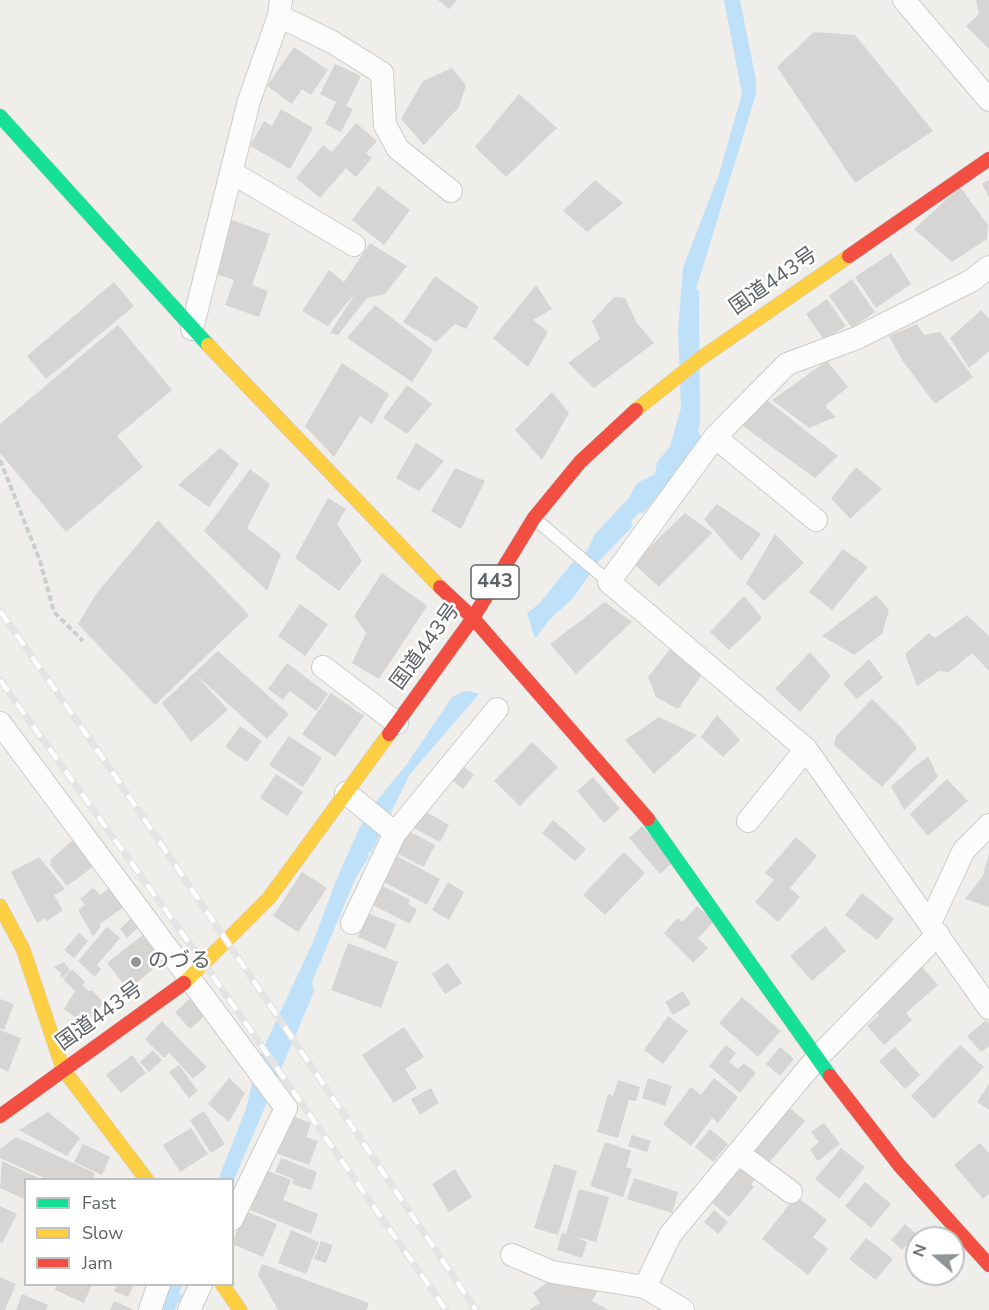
<!DOCTYPE html>
<html>
<head>
<meta charset="utf-8">
<style>
  body { margin:0 }
  #map { position:relative; width:989px; height:1310px; overflow:hidden; background:#efeeea; font-family:"Nunito Sans",sans-serif }
  canvas { display:block }
  .legend { position:absolute; left:24px; top:1178px; width:210px; height:108px; box-sizing:border-box; background:#fff; border:2px solid #bfc1c3; margin:0; padding:8px 10px; list-style:none; font-size:18px; color:#5f6368 }
  .legend li { display:flex; align-items:center; gap:12px; height:30px }
  .legend b { width:30px; border:2px solid #bfc1c3 }
  .north { position:absolute; left:905px; top:1226px; width:60px; height:60px; box-sizing:border-box; background:#fff; border:2px solid #bfc1c3; border-radius:50%; rotate:290deg; font-size:16px; font-weight:700; line-height:24px; text-align:center; color:#5f6368 }
  .north::after { content:''; display:block; margin:auto; width:21px; height:27px; background:#919496; clip-path:polygon(50% 0,100% 100%,50% 72%,0 100%) }
</style>
</head>
<body>
<div id="map">
<canvas width="989" height="1310"></canvas>
<ul class="legend">
<li><b style="height:8px;background:#16e098"></b>Fast</li>
<li><b style="height:8px;background:#ffcf43"></b>Slow</li>
<li><b style="height:8px;background:#f24e42"></b>Jam</li>
</ul>
<div class="north">N</div>
</div>
<script>
const c = document.querySelector('canvas').getContext('2d');
c.lineJoin = 'round';
function paint(path, color) {
  c.fillStyle = color;
  c.fill(path, 'evenodd');
}
function strokePath(path, color, width, dash) {
  c.strokeStyle = color;
  c.lineWidth = width;
  c.lineCap = dash ? 'butt' : 'round';
  c.setLineDash(dash || []);
  c.stroke(path);
}
function drawText(font, color, halo, rows, align = 'center') {
  c.font = font + ' "Nunito Sans","Noto Sans JP",sans-serif';
  c.lineWidth = 5;
  c.setLineDash([]);
  c.textBaseline = 'middle';
  c.strokeStyle = halo;
  c.fillStyle = color;
  for (const [text, x, y, turn = 0] of rows) {
    c.save();
    c.translate(x, y);
    c.rotate((+turn || 0) * Math.PI / 180);
    c.textAlign = isNaN(turn) ? turn : align;
    if (halo) c.strokeText(text, 0, 0);
    c.fillText(text, 0, 0);
    c.restore();
  }
}
paint(new Path2D(`
  M724,0H740L756,80V94L696,289L699,291L700,423L698,430L701,438L672,484L661,492L642,514L640,512L631,521L633,526L599,561L573,598L549,620L535,639L527,613L539,604L571,564L587,551L595,534L628,499L637,483L655,474L657,463L670,446L681,408L678,331L683,268L719,174L742,94Z
  M470,691L479,694L410,774L371,853L368,852L369,857L356,877L312,982L314,991L310,1001L233,1182L232,1180H218L246,1109L257,1062L313,942L337,878L360,827L369,810L407,764L452,697L462,692Z
  M168,1285H182L179,1293L186,1298L185,1304L178,1302L175,1310H159Z`), '#bfe0f9');
paint(new Path2D(`
  M438,0H457L449,9Z
  M976,0H989V49L966,26L979,14Z
  M814,32L855,35L933,131L855,183L777,67Z
  M294,47L328,70L311,95L302,89L292,104L267,86Z
  M335,64L361,76L346,106L353,109L341,132L325,124L336,102L320,94Z
  M452,68L466,85L459,107L424,145L401,119L423,81Z
  M519,94L557,128L506,177L475,147Z
  M281,109L313,128L290,169L250,146L264,121L272,126Z
  M356,123L377,141L366,153L372,158L356,177L346,168L320,198L296,178L323,145L332,152Z
  M595,180L623,203L587,232L563,211Z
  M989,180V197L982,184Z
  M378,186L410,210L384,245L352,220Z
  M960,187L988,225L987,239L952,262L914,229Z
  M232,220L270,234L252,285L268,291L259,317L225,305L234,280L213,273Z
  M370,243L407,266L385,294L367,298L338,335L330,333L356,292L328,326L302,311L329,270L344,282Z
  M891,253L911,284L876,308L855,277Z
  M435,276L479,307L466,329L455,324L436,342L403,322Z
  M852,279L875,312L852,328L829,296Z
  M114,282L134,306L46,379L27,356Z
  M536,285L552,309L533,320L548,332L528,367L493,338Z
  M614,297L625,298L637,323L654,343L594,388L568,363L600,339L592,321Z
  M827,299L846,326L824,340L806,314Z
  M375,305L433,350L412,382L347,338Z
  M981,310L989,319V351L969,368L950,338Z
  M917,324L924,335L940,332L973,377L935,404L902,360L889,336Z
  M118,325L172,390L117,436L143,467L66,532L0,453V424Z
  M827,361L848,387L825,406L836,417L809,428L772,400Z
  M342,363L389,394L372,424L360,416L334,457L305,426Z
  M407,385L432,404L407,434L383,418Z
  M552,392L569,413L542,460L515,430Z
  M763,397L838,456L815,478L740,424Z
  M416,443L444,461L419,491L396,478Z
  M220,448L239,464L209,507L178,485Z
  M856,467L882,489L850,519L831,498Z
  M455,468L485,481L461,529L431,511Z
  M250,469L270,484L247,528L281,554L267,591L204,531Z
  M328,498L346,509L337,524L362,561L339,591L295,558Z
  M717,504L761,534L741,561L704,519Z
  M685,513L712,533L659,587L633,563Z
  M158,520L249,615L155,705L78,624L96,594Z
  M775,534L804,563L764,601L746,583Z
  M843,549L868,567L832,610L809,592Z
  M382,573L427,606L379,679L352,663L366,633L354,616Z
  M876,595L889,610L882,634L854,655L822,636Z
  M744,596L762,618L729,650L710,632Z
  M605,602L632,622L576,674L550,644Z
  M300,604L328,624L305,656L278,636Z
  M967,615L989,636V671L972,653L949,672L939,671L917,686L905,654L929,633L935,638Z
  M679,648L703,673L678,709L656,697L648,677L669,650Z
  M218,651L289,714L267,739L195,674L228,710L191,742L162,703Z
  M810,652L831,676L800,712L775,689Z
  M869,659L883,678L857,699L843,684Z
  M287,663L328,694L316,711L290,691L283,700L268,689Z
  M331,693L364,716L335,757L302,734Z
  M872,699L902,728L917,748L882,787L834,745L836,736Z
  M717,715L740,740L723,757L701,737Z
  M659,717L697,735L654,774L625,740Z
  M240,726L262,741L247,762L225,747Z
  M289,736L322,758L303,787L269,765Z
  M532,742L558,767L520,806L494,781Z
  M928,756L938,777L904,810L891,786Z
  M463,766L474,775L463,789L452,780Z
  M276,774L303,792L287,816L260,798Z
  M593,777L620,809L604,823L577,791Z
  M947,779L968,801L928,836L910,814Z
  M414,805L449,825L440,842L404,823Z
  M553,820L586,849L575,861L542,833Z
  M642,826L673,862L660,874L629,838Z
  M407,830L435,845L424,867L396,853Z
  M796,837L817,856L790,888L800,897L778,922L755,902L774,880L765,873Z
  M73,840L94,866L67,886L50,865L51,859Z
  M624,852L645,873L605,915L583,895Z
  M989,853V907L965,899L983,876Z
  M393,854L440,879L427,905L380,880Z
  M39,857L65,889L54,895L63,910L47,921L45,918L37,923L11,872Z
  M302,872L327,888L298,932L273,916Z
  M448,882L464,892L449,920L432,910Z
  M383,886L410,900L408,904L417,909L410,924L373,905Z
  M109,887L124,907L100,924V928L93,936L78,910L85,905L80,899L93,888L101,895Z
  M862,893L894,919L877,940L845,915Z
  M697,906L714,921L698,938L708,948L693,963L664,933L678,918L682,922Z
  M367,913L396,924L386,949L358,937Z
  M132,917L140,926L127,938L120,929Z
  M825,926L846,951L812,981L790,956Z
  M107,927L120,938L97,965L101,969L95,977L78,961Z
  M79,933L88,941L74,958L64,950Z
  M144,934L164,960L128,990L107,963Z
  M348,943L398,962L381,1008L331,990Z
  M64,962L70,970L61,979V973L54,967Z
  M448,963L462,983L445,994L432,974Z
  M919,964L938,985L906,1013L912,1020L884,1045L867,1026L879,1015L872,1007Z
  M72,969L85,982L82,985L89,991L92,990L104,1003L87,1021L81,1022L64,1009L75,991L63,979Z
  M683,991L691,1004L673,1015L665,1002Z
  M196,993L211,1010L190,1029L175,1012Z
  M742,997L781,1031L758,1057L719,1023Z
  M0,999L14,1004L4,1030L0,1028Z
  M668,1016L688,1031L663,1064L644,1050Z
  M986,1020L989,1023V1046L981,1052L967,1036Z
  M162,1021L207,1067L193,1079L169,1052L164,1058L145,1039Z
  M404,1027L424,1057L405,1069L417,1088L394,1103L362,1055Z
  M0,1030L21,1038L8,1072L0,1068Z
  M726,1045L736,1053L729,1062L738,1069L744,1063L756,1073L740,1093L709,1066Z
  M960,1045L984,1067L934,1119L911,1096Z
  M780,1047L794,1059L780,1076L766,1064Z
  M895,1047L920,1075L905,1089L879,1061Z
  M153,1050L162,1060L149,1072L140,1062Z
  M132,1055L146,1073L121,1093L106,1075Z
  M179,1065L198,1091L189,1098L169,1072Z
  M229,1078L245,1093L229,1122L208,1104Z
  M648,1078L672,1086L665,1106L642,1098Z
  M714,1078L738,1097L718,1123L712,1118L691,1146L663,1124L691,1087L701,1095Z
  M618,1080L640,1087L636,1101L629,1100L618,1138L597,1132L608,1094L613,1096Z
  M989,1084V1110L977,1102Z
  M431,1088L439,1103L420,1115L411,1099Z
  M784,1103L805,1121L765,1167L745,1149Z
  M204,1111L225,1144L211,1153L190,1120Z
  M48,1112L80,1138L67,1156L19,1130Z
  M287,1114L311,1123L306,1137L318,1141L309,1165L273,1152Z
  M824,1123L840,1144L818,1161L810,1150L819,1142L811,1132Z
  M191,1128L208,1154L180,1172L163,1145Z
  M710,1129L728,1144L713,1162L695,1147Z
  M632,1135L651,1141L647,1152L628,1146Z
  M16,1137L95,1173L92,1180H49L0,1158V1149Z
  M605,1142L631,1151L626,1167L632,1169L623,1197L590,1186Z
  M980,1143L989,1153V1194L983,1199L954,1165Z
  M83,1144L110,1157L102,1175L74,1162Z
  M841,1148L865,1167L839,1199L815,1179Z
  M281,1158L317,1172L311,1190L292,1184L294,1179L275,1172Z
  M2,1161L43,1180H26V1200L0,1188Z
  M744,1162L759,1175L751,1184L754,1187L729,1217L711,1202Z
  M554,1164L577,1171L558,1235L534,1228Z
  M455,1169L472,1197L449,1212L432,1184Z
  M265,1170L291,1180L283,1200L318,1214L311,1234L250,1210Z
  M634,1178L678,1192L672,1213L627,1199Z
  M865,1182L891,1204L871,1228L845,1206Z
  M579,1189L609,1197L596,1242L573,1236L587,1242L582,1258L557,1250L562,1233L566,1234Z
  M796,1196L827,1220L813,1237L828,1249L808,1275L762,1239Z
  M0,1206L17,1214L2,1244L0,1242Z
  M714,1210L728,1222L718,1234L704,1222Z
  M245,1211L277,1224L263,1257L232,1244Z
  M905,1224L916,1234L902,1250L891,1240Z
  M291,1230L319,1242L306,1274L278,1263Z
  M866,1238L893,1259L876,1280L849,1259Z
  M321,1241L333,1245L326,1263L314,1259Z
  M262,1264L369,1303L366,1310H278L258,1275Z
  M0,1277L16,1284L5,1310H0Z
  M550,1280L598,1290L592,1301L608,1310H529L540,1303L533,1293Z
  M57,1284H92L84,1303L55,1290Z
  M117,1284H134L128,1297L114,1291Z
  M22,1294L48,1305L46,1310H16Z
  M114,1301L134,1310H110Z`), '#d6d5d3');
const lane = new Path2D(`
  M535,519L609,582`);
const street = new Path2D(`
  M904,0L989,100
  M279,16L332,42L382,73L385,125L398,149L451,191
  M231,172L354,245
  M192,329L249,101L279,16L281,0
  M715,437L787,364L857,338L971,281L989,267
  M816,520L715,437L609,582L806,749L989,1008
  M323,667L397,723
  M0,723L286,1108L232,1219
  M346,793L395,833L352,923
  M748,821L806,749
  M395,833L497,709
  M930,923L964,850L989,825
  M738,1153L791,1192
  M512,1255L552,1272L645,1287
  M150,1310L159,1284
  M189,1310L201,1284
  M683,1310L645,1287L670,1235L816,1059L938,934`);
const fast = new Path2D(`
  M0,116L208,345
  M648,819L830,1076`);
const slow = new Path2D(`
  M208,345L440,587
  M636,410L701,358L849,256
  M0,906L23,949L63,1069L147,1180
  M184,983L269,898L389,734
  M222,1284L240,1310`);
const jam = new Path2D(`
  M849,256L989,159
  M440,587L473,618L648,819
  M389,734L473,618L534,518L580,462L636,410
  M830,1076L899,1165L989,1265
  M0,1116L184,983`);
strokePath(lane, '#cbcccc', 14);
strokePath(street, '#cbcccc', 24);
strokePath(fast, '#cacacb', 15);
strokePath(slow, '#cacacb', 15);
strokePath(jam, '#cacacb', 15);
strokePath(new Path2D(`
  M0,460L40,561L54,612L83,641`), '#cacfcc', 4, [6, 3]);
strokePath(lane, '#fdfcfc', 12);
strokePath(street, '#fdfcfc', 22);
strokePath(fast, '#16e098', 14);
strokePath(slow, '#ffcf43', 14);
strokePath(jam, '#f24e42', 14);
const rail = new Path2D(`
  M0,611L107,764L476,1310
  M0,680L205,965L446,1310`);
strokePath(rail, '#e4e4e4', 7);
strokePath(rail, '#fff', 4.5, [14]);
for (const [x, y, r, color] of [
  [136,962,6,"#919496"]
]) {
  const dot = new Path2D();
  dot.arc(x, y, r, 0, 2 * Math.PI);
  c.fillStyle = color;
  c.fill(dot);
  strokePath(dot, '#fff', 2);
}
for (const [x, y, w] of [
  [495,582,48]
]) {
  const box = new Path2D();
  box.roundRect(x - w / 2, y - 17, w, 34, 4.5);
  c.fillStyle = '#fff';
  c.fill(box);
  strokePath(box, '#5f6368', 1.5);
}
drawText('bold 20px', '#5f6368', null, [
  ["443",495,582]
]);
drawText('21px', '#5f6368', '#fff', [
  ["国道443号",774,282,-35],
  ["国道443号",426,647,-54],
  ["国道443号",100,1017,-36]
]);
drawText('21px', '#5f6368', '#fff', [
  ["のづる",148,962]
], 'left');
</script>
</body>
</html>
